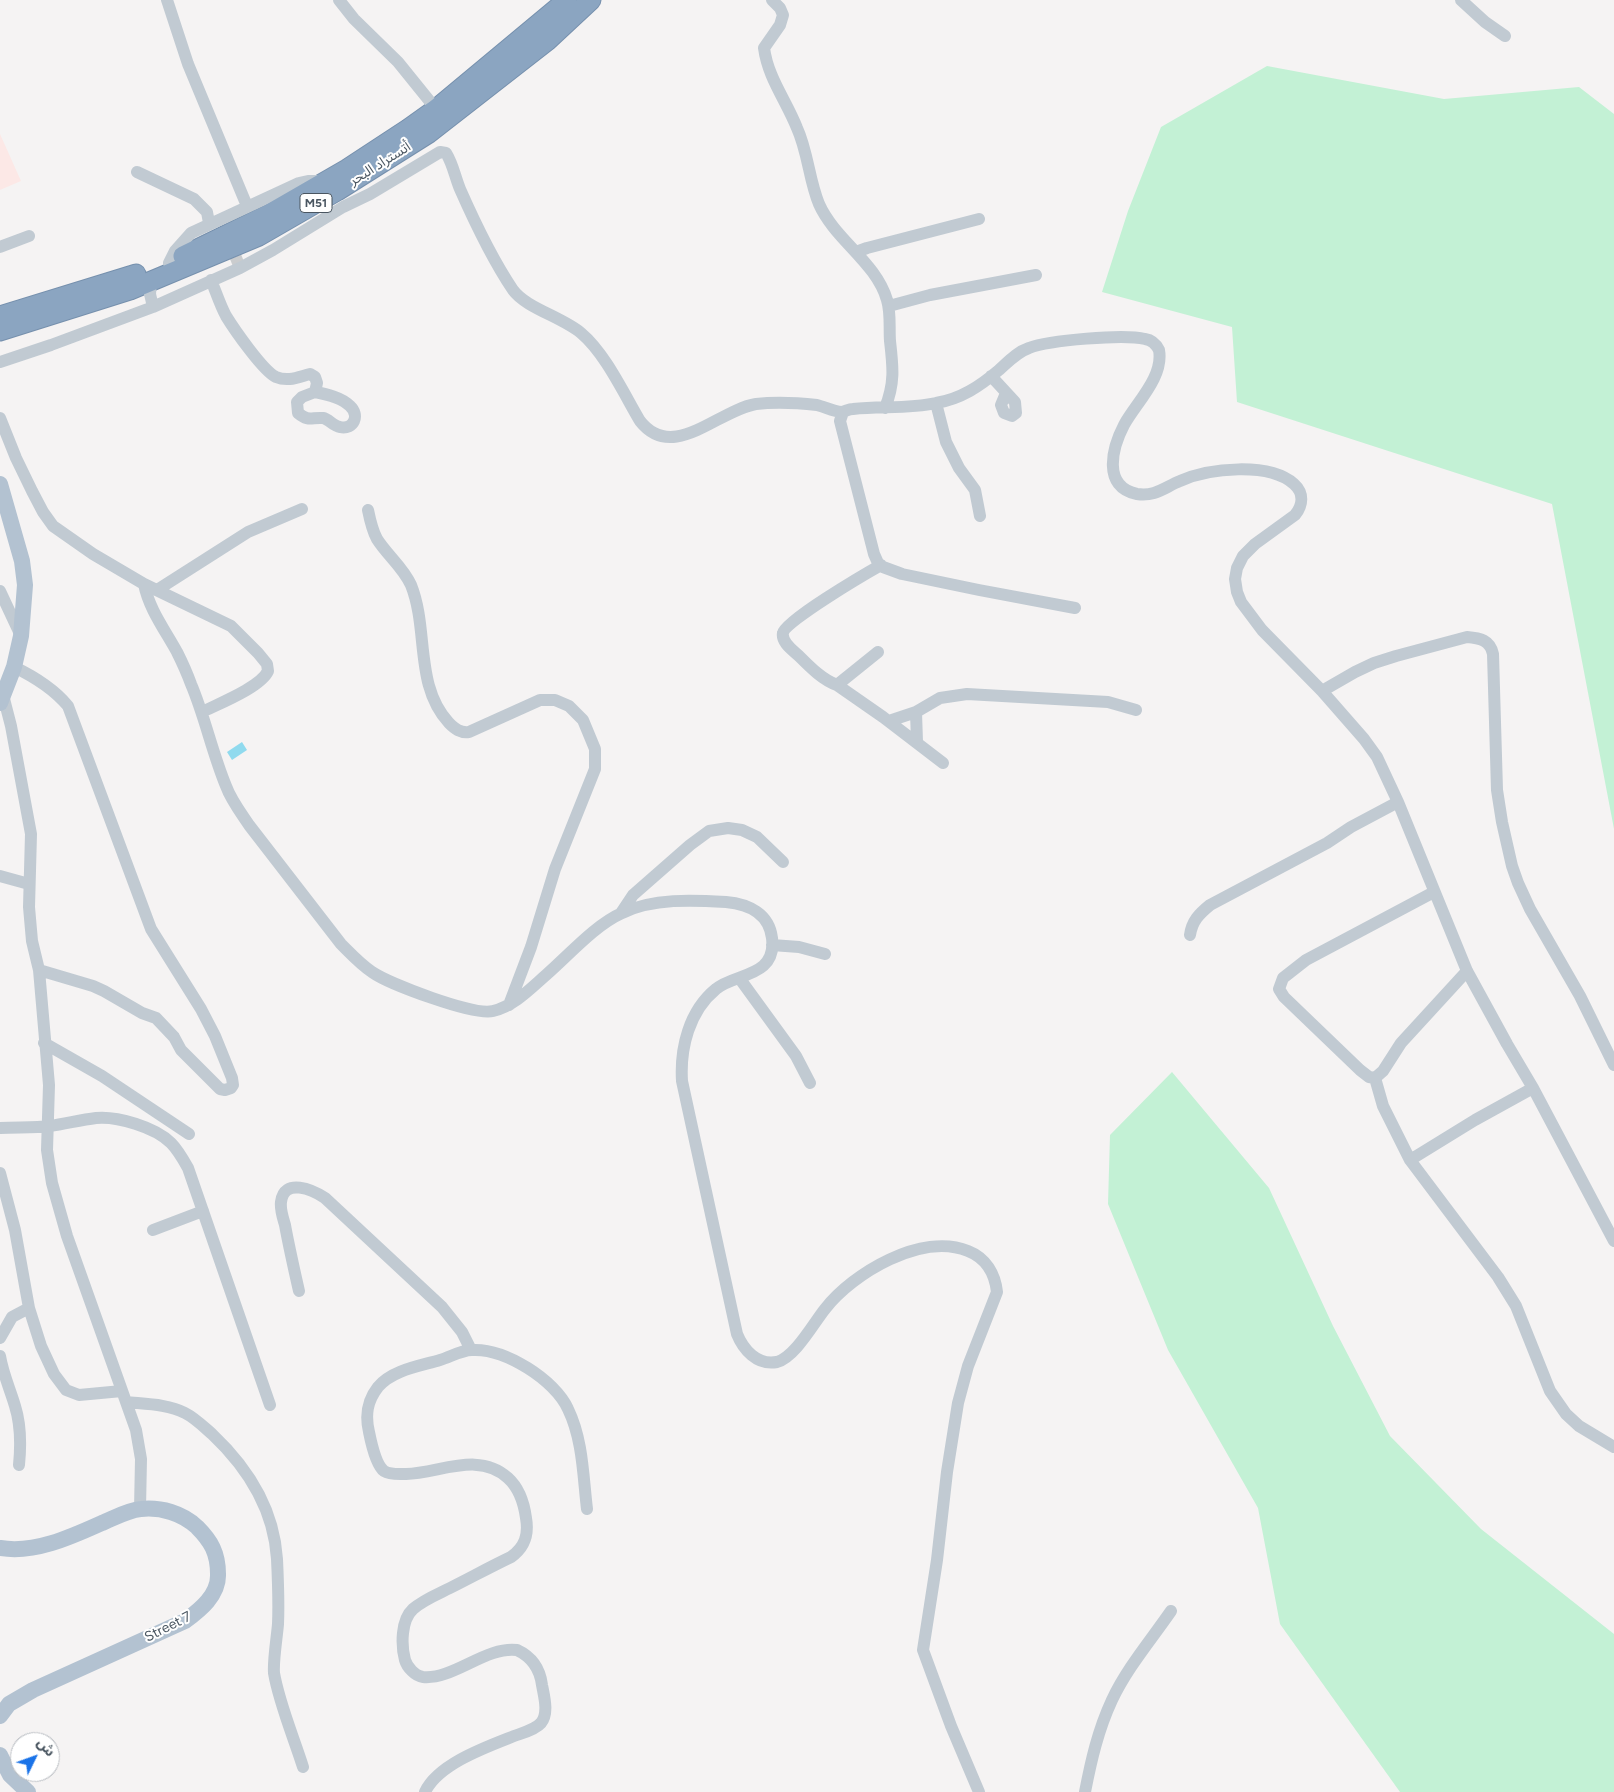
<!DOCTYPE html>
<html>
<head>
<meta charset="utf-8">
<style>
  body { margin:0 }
  #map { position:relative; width:1614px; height:1792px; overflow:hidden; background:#f5f3f3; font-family:Figtree,"Noto Sans Arabic",sans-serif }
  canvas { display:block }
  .north { position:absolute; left:10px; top:1732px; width:50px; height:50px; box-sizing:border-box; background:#fff; border:1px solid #b7bbc0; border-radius:50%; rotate:48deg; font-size:14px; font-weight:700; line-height:20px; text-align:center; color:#4a5661 }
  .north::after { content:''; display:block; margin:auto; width:18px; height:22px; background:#1a73e8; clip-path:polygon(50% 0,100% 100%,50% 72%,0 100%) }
</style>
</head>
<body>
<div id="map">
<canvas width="1614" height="1792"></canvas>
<div class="north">ش</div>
</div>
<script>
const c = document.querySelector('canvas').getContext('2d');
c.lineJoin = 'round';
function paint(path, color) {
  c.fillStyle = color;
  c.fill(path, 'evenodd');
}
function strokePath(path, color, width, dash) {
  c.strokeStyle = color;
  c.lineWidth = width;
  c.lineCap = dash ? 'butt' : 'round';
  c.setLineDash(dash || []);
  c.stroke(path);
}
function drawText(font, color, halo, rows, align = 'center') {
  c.font = font + ' Figtree,"Noto Sans Arabic",sans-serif';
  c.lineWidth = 4;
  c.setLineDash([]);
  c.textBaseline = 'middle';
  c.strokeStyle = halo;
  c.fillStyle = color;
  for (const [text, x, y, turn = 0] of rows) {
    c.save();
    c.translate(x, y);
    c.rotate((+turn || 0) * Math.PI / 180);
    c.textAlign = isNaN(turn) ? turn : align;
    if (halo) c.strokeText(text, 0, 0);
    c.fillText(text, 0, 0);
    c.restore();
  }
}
paint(new Path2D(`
  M0,134L21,181L0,190Z`), '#fce8e6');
paint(new Path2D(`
  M1267,66L1444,99L1579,87L1614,114V829L1552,504L1237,402L1232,327L1102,292L1128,211L1161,127Z
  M1172,1072L1269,1188L1333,1326L1390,1436L1481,1529L1614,1634V1792H1400L1280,1624L1258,1508L1168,1350L1108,1204L1110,1135Z`), '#c3f1d5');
paint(new Path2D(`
  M242,742L247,750L232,760L227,752Z`), '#90daee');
strokePath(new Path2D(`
  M229,240L240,268`), '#caccce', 12, [12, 6]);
const highway = new Path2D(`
  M183,256L269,214L347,169L408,129L436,109L567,0
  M0,316L136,274
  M0,331L130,290L259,236L337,191L429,133L547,41L591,0`);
strokePath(highway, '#7690ad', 21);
strokePath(new Path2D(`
  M167,0L188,64L247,206
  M339,0L354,19L398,62L436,109
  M772,0L780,8L783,15L780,25L764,48C768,78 786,100 797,128C808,152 809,180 819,204C835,240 876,262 887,300C891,313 889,327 890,341C893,367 895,383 885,408
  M1461,0L1485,22L1505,36
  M137,172L194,199L207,212L209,223
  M0,247L29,236
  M856,252L867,248L979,219
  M169,263L175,251L191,233L299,183L308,181H324
  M211,280C216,292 220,305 226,316C234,329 263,371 276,377C288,382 298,377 310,374L315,377L317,383L315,392
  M151,281L150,294L153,307
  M889,306L930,295L1036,275
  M0,362L51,345L153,307L240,268L273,250L343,207L370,194L440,152L446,153C453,164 455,177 460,189C475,223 492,259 513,290C526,308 562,317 581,333C605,353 624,394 640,421C673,463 718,410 756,404C775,402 798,403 817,405C825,407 834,412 842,412C846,411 849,409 853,409C881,406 909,409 936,403C961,399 980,386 999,370C1008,362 1017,352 1029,348C1049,340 1124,334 1145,339C1152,340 1156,344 1159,350C1164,377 1136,403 1124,425C1112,448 1102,487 1137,494C1155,497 1165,487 1180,481C1209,468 1269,462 1294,484C1304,493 1303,505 1295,515L1255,544L1243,556L1237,568L1235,579L1237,592L1241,602L1262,630L1322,691L1364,739L1377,757L1398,802L1467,971L1507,1044L1533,1088L1614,1241
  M991,376L1015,402L1016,413L1012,416L1004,413L1001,405L1006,393
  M315,392C326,394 341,397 350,406C360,415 354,430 340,427C333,426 329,419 323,418C311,417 309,422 298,413L297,402L302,397Z
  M936,403L946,442L959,468L975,490L980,516
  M843,412L840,421L874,554L878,563L883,567L902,574L979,590L1075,608
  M0,418L16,458L32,491L43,512L53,526L93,554L144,584L231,626L258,653L267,664L268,671C261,687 218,704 202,712
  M368,510C370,520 372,530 377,539C387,555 403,567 411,585C429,630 414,685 449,723C455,729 460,733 469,732L540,700H555L569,706L583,720L595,749V769L555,869L531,947L509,1005
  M144,584C149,609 165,630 177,652C182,662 187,673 191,684C205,717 212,752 226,786C231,800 241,813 249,825L341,944C351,954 360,964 372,972C389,984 474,1016 493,1011C514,1006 530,989 546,975C569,955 595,925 622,913C653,898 693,900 726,902C749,904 769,914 772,938C777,978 734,973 716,989C689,1011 680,1048 682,1081L737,1334C743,1349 757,1366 777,1362C795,1357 813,1324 825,1309C853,1273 922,1232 968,1251C986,1258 995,1274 997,1292L968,1366L958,1403L947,1472L937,1560L923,1650L951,1726L979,1792
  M157,590L248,532L302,509
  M0,591L21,636
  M878,652L837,685C823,680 811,668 800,657C794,651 781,643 783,633C785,621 865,574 881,565
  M14,667C35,677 53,688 68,706L151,929L201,1009L215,1036L232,1078L233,1085L231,1088L225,1090L220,1089L181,1050L174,1037L156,1018L142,1013L104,991L93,986L39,970
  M837,685L883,717L943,763
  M1322,691L1355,672L1374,663L1396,656L1467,637C1480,638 1490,640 1493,654L1497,790L1502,822L1512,866L1518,883L1530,909L1580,996L1614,1065
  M3,695L11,726L31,834L29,907L32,941L39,970L49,1085L47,1150L52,1183L67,1236L136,1430L141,1459L140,1509
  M916,712L917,742
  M889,721L916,712L940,698L967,694L1108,702L1136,710
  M0,876L29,884
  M1434,892L1306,960L1283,978L1279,989L1284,997L1360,1070L1369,1077L1375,1078L1383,1071L1401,1043L1467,971
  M621,913L633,895L690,845L709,831L728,828L742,830L757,837L783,862
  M1190,935C1192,921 1199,914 1210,905L1327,843L1351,827L1398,802
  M772,945L799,947L825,954
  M740,979L796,1056L810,1083
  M44,1043L102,1076L189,1134
  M1375,1078L1383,1106L1410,1160L1498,1277L1516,1306L1550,1391L1566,1414L1579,1426L1614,1447
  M0,1128C17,1127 34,1128 50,1126C65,1124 80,1120 96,1118C117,1116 155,1127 171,1143C178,1150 183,1159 188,1168L270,1405
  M1410,1160L1475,1120L1533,1088
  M0,1173L15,1230L29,1308L41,1346L54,1374L66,1390L79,1395L122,1391
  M153,1230L203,1211
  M299,1291C294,1269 289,1247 285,1225C283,1218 280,1210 281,1202C284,1177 313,1190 325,1198L442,1307L462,1332L471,1350
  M0,1338L12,1317L29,1308
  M0,1356C3,1374 10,1389 15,1406C21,1425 21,1445 19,1465
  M126,1402C145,1404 168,1404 185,1413C195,1418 204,1427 212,1434C248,1468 274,1510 277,1559C278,1580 279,1602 278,1624C277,1637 273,1660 274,1673C279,1703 294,1738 303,1767
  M425,1792C438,1764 486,1747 514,1736C522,1733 535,1730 541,1723C549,1713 544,1696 542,1685C540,1669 532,1657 517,1650C486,1646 453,1680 423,1677C415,1676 407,1667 405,1660C401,1645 401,1620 413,1609C423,1600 438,1594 450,1588C470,1578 490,1567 511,1557C525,1547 529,1535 526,1518C524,1503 519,1488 508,1478C479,1451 440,1473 406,1474C399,1474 390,1475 384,1471C376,1465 371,1442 369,1432C365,1415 367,1401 378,1387C392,1370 420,1366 440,1360C450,1357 462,1350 472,1350C505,1348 555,1380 568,1409C583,1440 583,1476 587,1509
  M1085,1792C1091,1761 1098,1730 1112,1700C1127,1668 1151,1640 1171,1611`), '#c1cad2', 12);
strokePath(new Path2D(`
  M0,484L22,561L25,585L21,636L14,667L0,703
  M0,1548C34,1554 71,1537 102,1523C114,1518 128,1510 141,1509C161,1507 182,1513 197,1527C211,1541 218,1553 218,1574C219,1595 200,1610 185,1621L33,1690L9,1704L0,1716
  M0,1755L10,1775L28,1792`), '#b3c2d1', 16);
strokePath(highway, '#8ba5c1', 19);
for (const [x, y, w] of [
  [316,203,32]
]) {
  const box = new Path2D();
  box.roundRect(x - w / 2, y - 9.5, w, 19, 4);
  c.fillStyle = '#fff';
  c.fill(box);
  strokePath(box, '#4a5661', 1);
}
drawText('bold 12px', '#4a5661', null, [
  ["M51",316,203]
]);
drawText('14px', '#4a5661', '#fff', [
  ["أتستراد البحر",380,164,-32],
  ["Street 7",168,1627,-27]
]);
</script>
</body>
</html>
